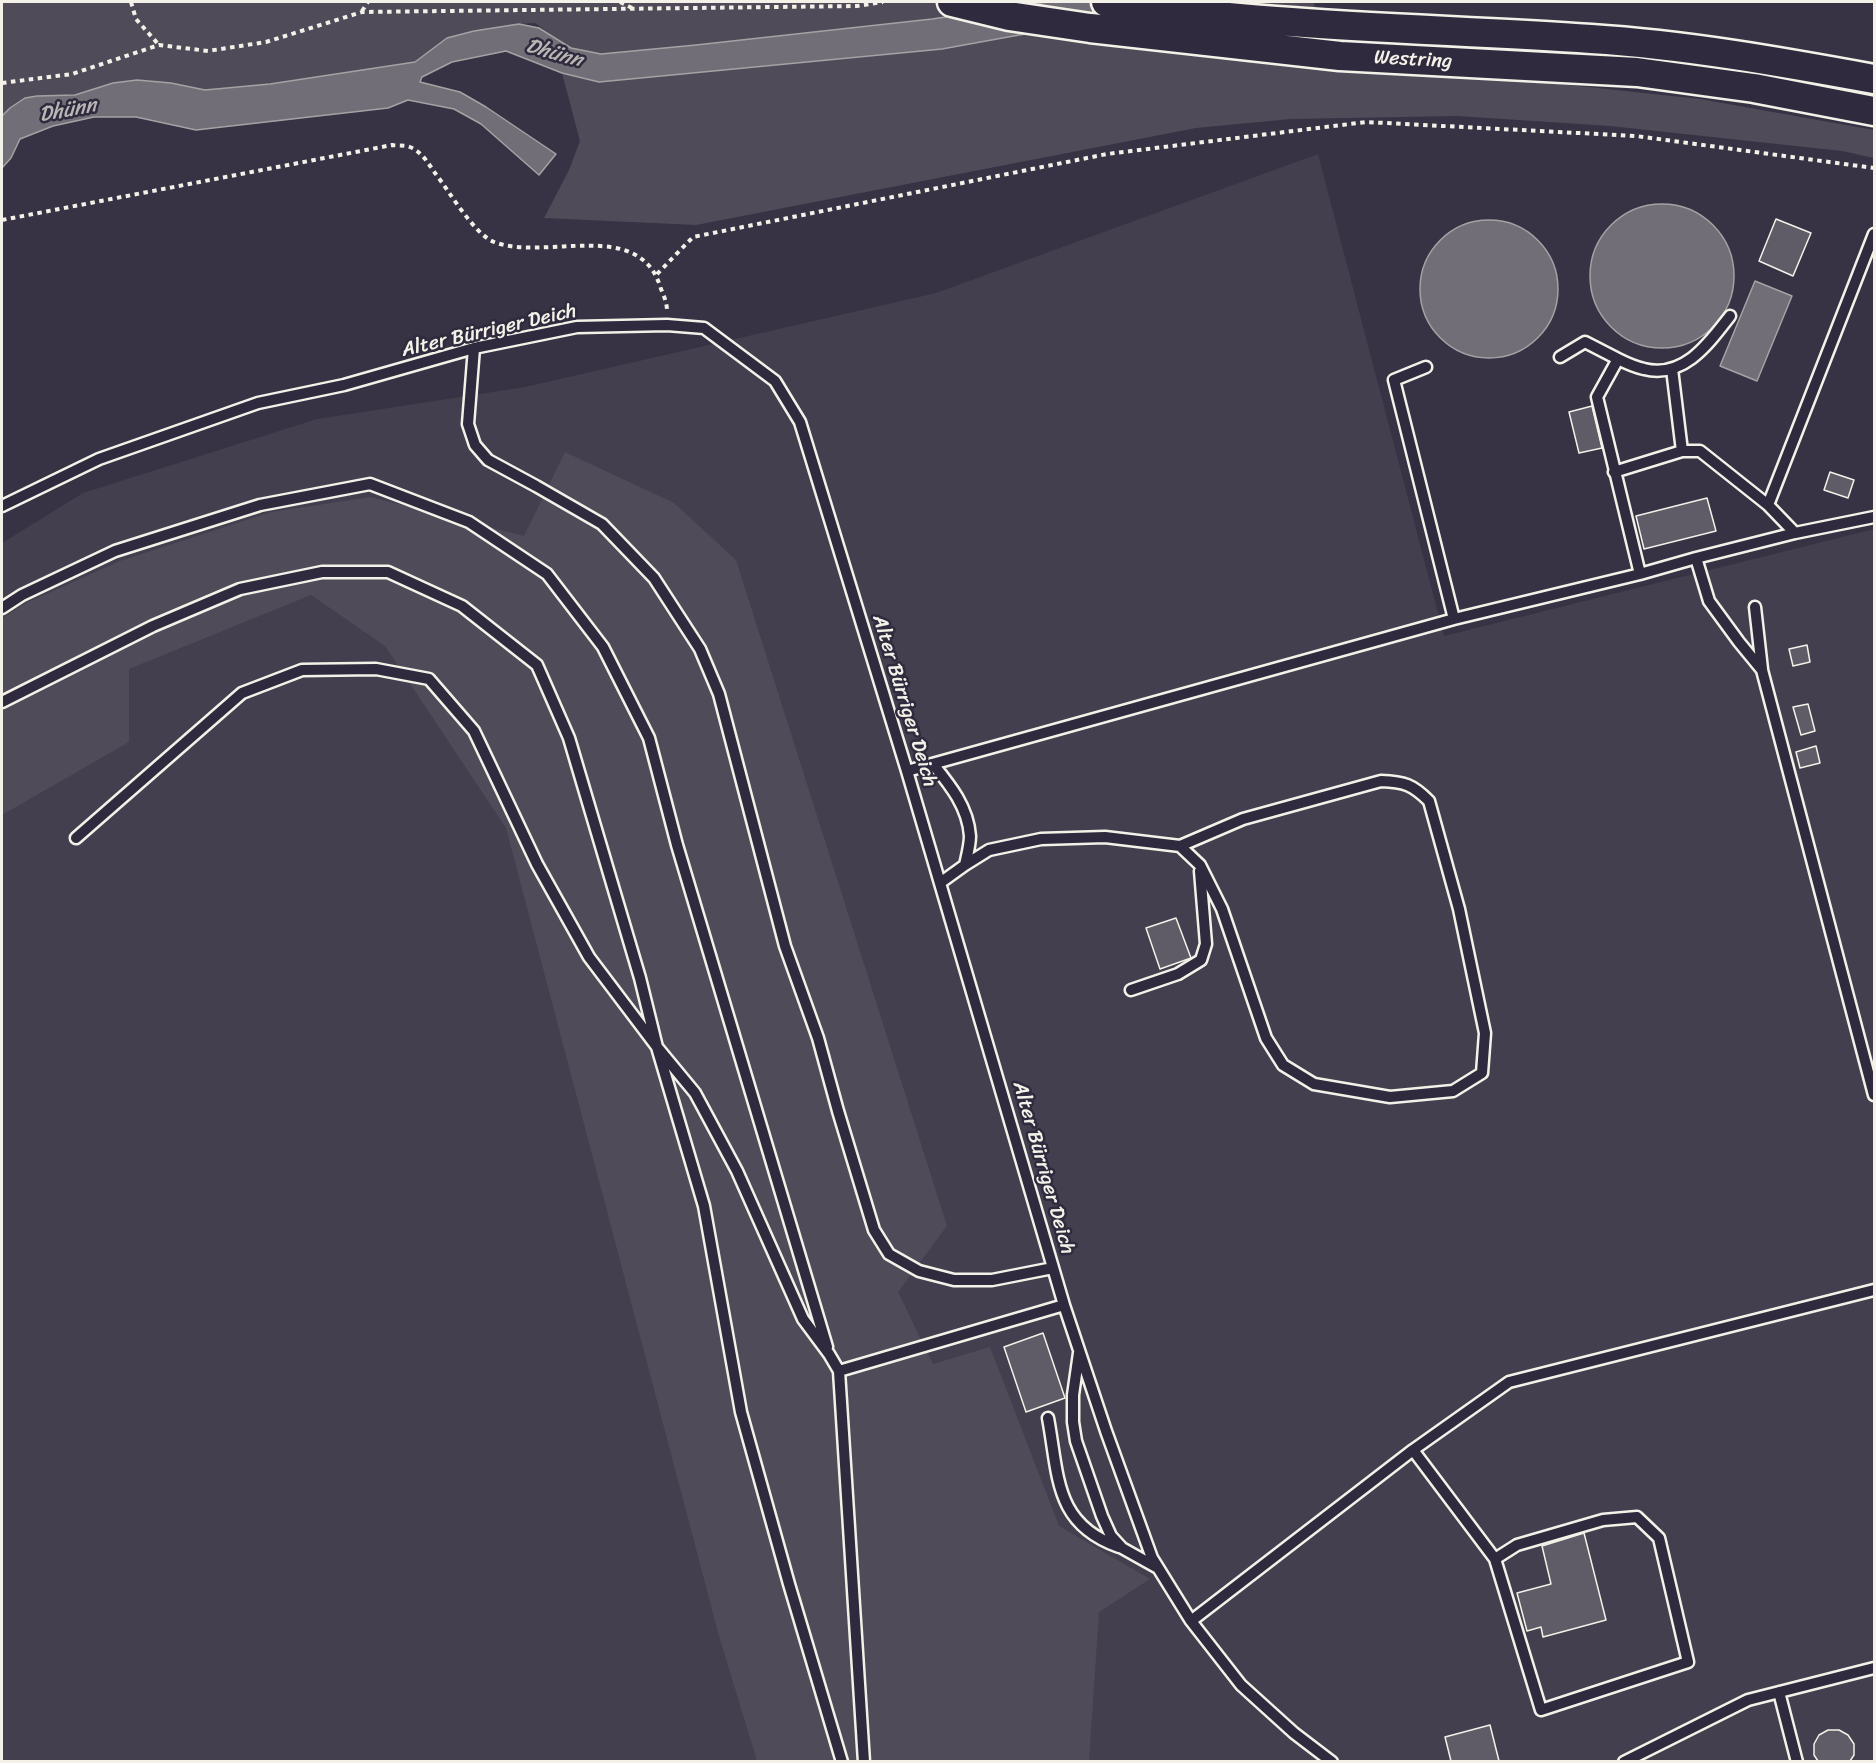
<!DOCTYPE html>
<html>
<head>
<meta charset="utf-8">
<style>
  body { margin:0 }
  #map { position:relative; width:1876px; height:1763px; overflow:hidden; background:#373244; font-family:Sriracha,sans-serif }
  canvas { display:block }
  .frame { position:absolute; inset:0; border:3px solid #f4f1e8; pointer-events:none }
</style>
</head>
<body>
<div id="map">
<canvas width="1876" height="1763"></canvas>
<div class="frame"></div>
</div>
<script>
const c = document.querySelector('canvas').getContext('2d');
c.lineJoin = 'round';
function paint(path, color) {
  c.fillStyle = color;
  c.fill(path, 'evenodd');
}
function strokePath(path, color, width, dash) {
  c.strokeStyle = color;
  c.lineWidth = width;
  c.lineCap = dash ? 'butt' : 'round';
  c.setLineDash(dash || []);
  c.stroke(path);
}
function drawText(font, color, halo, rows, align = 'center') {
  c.font = font + ' Sriracha,sans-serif';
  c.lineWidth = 5;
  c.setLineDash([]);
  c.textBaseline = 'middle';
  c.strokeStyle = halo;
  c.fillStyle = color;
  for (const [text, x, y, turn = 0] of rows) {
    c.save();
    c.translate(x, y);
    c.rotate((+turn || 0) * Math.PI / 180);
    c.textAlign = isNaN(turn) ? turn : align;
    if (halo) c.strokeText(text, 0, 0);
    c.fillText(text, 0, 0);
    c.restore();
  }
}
paint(new Path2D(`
  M1318,154L1444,636L1874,529V1761L2,1762V543L83,493L317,419L525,387L936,293Z`), '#433f4e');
paint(new Path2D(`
  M2,2H1047L932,19L696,45L601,54L571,48L535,23L519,24L447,38L415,62L270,84L205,90L171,83L137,80L113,83L75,95L37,96L10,108L2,116Z
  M1201,2H1313L1350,72L1532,81L1700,99L1874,130V158L1842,151L1610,126L1457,116L1291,119L1196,128L696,225L544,218L569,170L580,141L562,73L599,82L942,49Z
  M565,452L674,503L736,560L947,1226L898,1292L933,1364L990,1347L1059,1526L1150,1579L1099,1612L1089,1761H757L719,1636L506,828L385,646L311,595L129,669V742L2,815V618L26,603L120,561L271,512L371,497L524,536Z`), '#504b59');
const water = new Path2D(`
  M1047,2H1201L942,49L599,82L562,73L506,51L452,62L422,77L420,82L460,92L486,107L556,154L539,175L481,124L454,109L408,100L388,108L196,130L136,117H94L53,126L20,139L11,158L2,168V116L10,108L25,98L37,96L75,95L113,83L137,80L171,83L205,90L270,84L415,62L447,38L474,31L519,24L539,28L571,48L601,54L696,45L932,19Z
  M1590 276a72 72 0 1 1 144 0a72 72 0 1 1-144 0Z
  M1420 289a69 69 0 1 1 138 0a69 69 0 1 1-138 0Z
  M1755,281L1792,296L1757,381L1720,366Z`);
paint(water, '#726e77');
strokePath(water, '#a6a2a4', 1.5);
const building = new Path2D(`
  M1776,219L1811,233L1793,276L1759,261Z
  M1592,406L1602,448L1579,453L1569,412Z
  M1830,472L1854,480L1848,498L1824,490Z
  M1707,498L1716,531L1644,549L1636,516Z
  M1807,645L1810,662L1793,666L1789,649Z
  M1808,704L1815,731L1801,735L1793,707Z
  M1816,746L1820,763L1800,768L1796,752Z
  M1176,918L1191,958L1160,969L1146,928Z
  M1043,1333L1065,1398L1026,1412L1004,1347Z
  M1584,1533L1606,1620L1543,1637L1541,1627L1527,1631L1517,1593L1551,1584L1542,1546Z
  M1490,1725L1499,1761H1451L1445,1737Z
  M1828,1730H1839L1848,1735L1854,1744V1755L1850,1761H1818L1814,1755V1744L1819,1735Z`);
paint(building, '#5f5c67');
strokePath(building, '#f4f1e8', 1.5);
const lane = new Path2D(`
  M474,348L468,424L475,445L488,460L536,486L602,524L654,578L700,649L719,694L785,946L818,1038L838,1111L874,1230L889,1254L919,1271L954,1280H992L1053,1268
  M1560,357L1585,342L1618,359
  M1426,367L1394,380L1454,619
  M1682,451H1700L1768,505L1795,533
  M1614,472L1682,451L1672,369
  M1768,505L1874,234
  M2,506L99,459L258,403L344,385L474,348L577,327L667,325L704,328L775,381L800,422L907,771L1064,1305L1106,1431L1152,1558L1191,1621L1241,1685L1294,1733L1332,1762
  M1696,558L1795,533L1874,517
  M1640,574L1597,397L1618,359C1626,363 1635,367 1644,369C1684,379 1709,343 1730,316
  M1755,607L1762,669
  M2,608L22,595L115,551L260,505L370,484L469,522L547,574L603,647L649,738L677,845L827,1347
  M2,702L153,626L240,589L322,572H388L462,606L537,665L569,738L640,978L657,1047L704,1206L741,1412L789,1584L842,1762
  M933,764C950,785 968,807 970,836C970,845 967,856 965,865L940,883
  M907,771L1454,619L1640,574L1696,558L1709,601L1739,642L1762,670L1874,1095
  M76,838L242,693L302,670L376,669L429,679L474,731L537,864L589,957L657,1047L695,1093L737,1171L803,1319L829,1354L839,1371L1064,1305
  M965,865L989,850L1041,839L1105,837L1180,846L1243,819L1381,781C1404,782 1412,784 1429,801L1459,909L1485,1033L1482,1073L1453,1091L1390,1097L1314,1084L1283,1065L1266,1038L1222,909L1200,865L1180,846
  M1131,990L1178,974L1201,960L1206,944L1200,871
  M1079,1353L1073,1395V1422L1076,1441L1102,1516L1111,1536L1122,1548L1156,1567
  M839,1371L864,1762
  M1048,1418C1059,1477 1054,1524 1119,1547
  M1413,1450L1495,1559L1541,1710L1688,1662L1659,1538L1637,1517L1603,1520L1517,1545L1495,1559
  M1191,1621L1413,1450L1509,1382L1874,1290
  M1779,1692L1797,1762
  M1624,1762L1748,1700L1874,1668`);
const secondary = new Path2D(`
  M952,2L1009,16L1090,28L1340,56L1637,72L1754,88L1874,111
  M1106,2C1266,27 1429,28 1591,39C1686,45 1781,62 1874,79`);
strokePath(lane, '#f4f1e8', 15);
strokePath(secondary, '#f4f1e8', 33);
strokePath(new Path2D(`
  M131,2L136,19L159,45
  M620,2L632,8
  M362,11L368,2
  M2,83L72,74L159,45L208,51L266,42L362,12L857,6L883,2
  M2,220L392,145C398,146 405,145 410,147C422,152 428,163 435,173C449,191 474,234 494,242C545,262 640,216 661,289C664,296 667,303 667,311
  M657,274L693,237L1107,154L1366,122L1636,136L1874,168`), '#f4f1e8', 4, [4.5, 4.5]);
strokePath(lane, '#2f2a3d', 10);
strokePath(secondary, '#2f2a3d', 28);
drawText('20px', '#f4f1e8', '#2f2a3d', [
  ["Westring",1413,60,3],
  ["Alter Bürriger Deich",489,331,-13],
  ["Alter Bürriger Deich",904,701,73],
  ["Alter Bürriger Deich",1043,1168,74]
]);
drawText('italic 21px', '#bab6b5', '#2f2a3d', [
  ["Dhünn",554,54,16],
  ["Dhünn",68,111,-10]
]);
</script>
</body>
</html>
